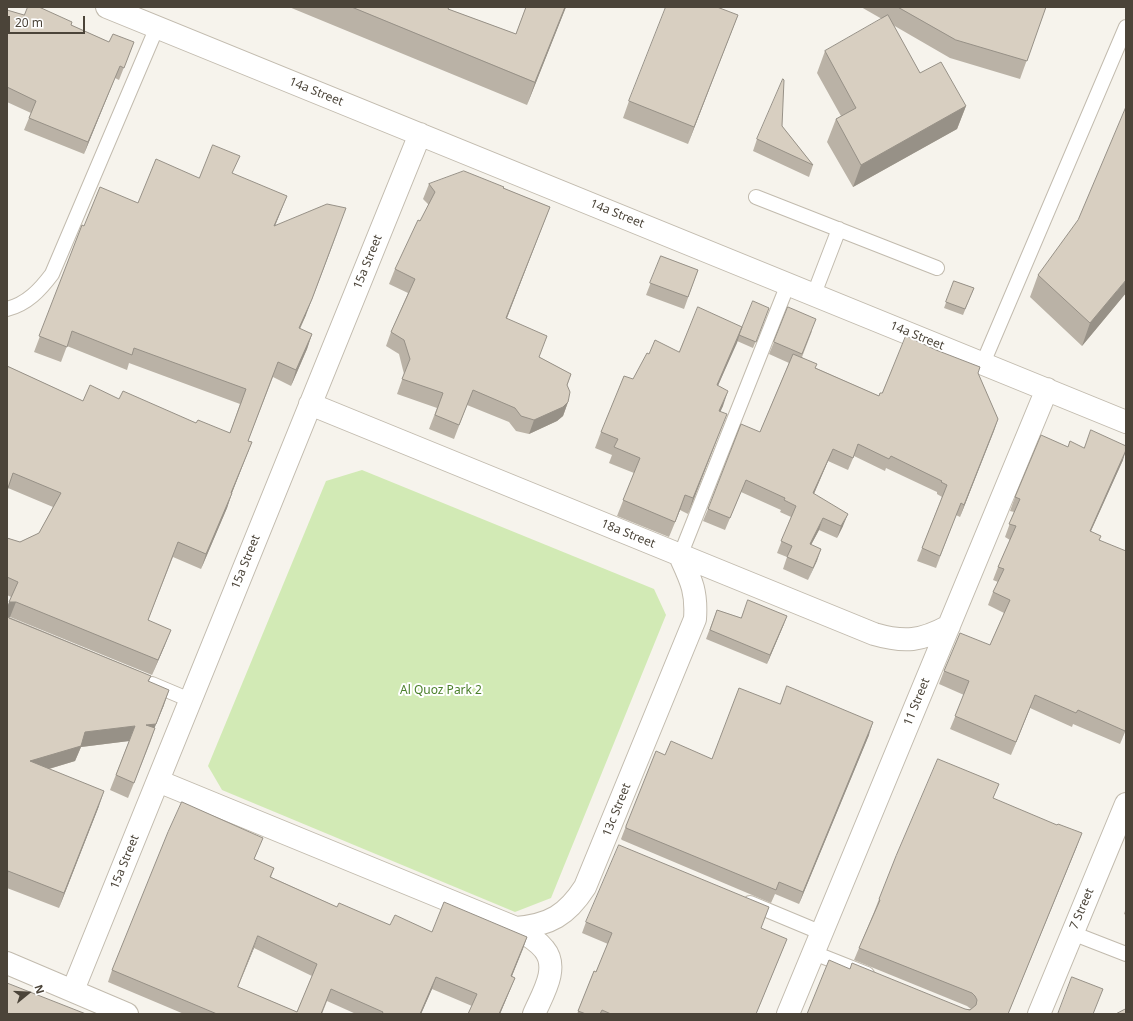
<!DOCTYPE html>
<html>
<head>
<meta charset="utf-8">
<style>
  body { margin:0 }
  #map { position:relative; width:1133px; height:1021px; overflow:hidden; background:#f6f3ec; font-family:"Noto Sans",sans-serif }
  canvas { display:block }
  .frame { position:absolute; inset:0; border:8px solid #4b4439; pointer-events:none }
  .north { position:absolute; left:8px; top:973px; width:40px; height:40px; -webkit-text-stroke:3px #fff; paint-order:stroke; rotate:72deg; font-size:11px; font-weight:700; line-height:16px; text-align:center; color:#4b4439 }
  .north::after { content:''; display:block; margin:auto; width:14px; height:18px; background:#4b4439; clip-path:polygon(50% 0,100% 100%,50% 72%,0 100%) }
  .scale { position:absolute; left:8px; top:16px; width:77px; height:18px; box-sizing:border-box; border:2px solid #4b4439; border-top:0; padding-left:5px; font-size:12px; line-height:14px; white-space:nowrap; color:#4b4439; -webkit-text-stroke:3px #fff; paint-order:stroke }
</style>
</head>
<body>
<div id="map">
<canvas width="1133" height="1021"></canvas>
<div class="frame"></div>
<div class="north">N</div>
<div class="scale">20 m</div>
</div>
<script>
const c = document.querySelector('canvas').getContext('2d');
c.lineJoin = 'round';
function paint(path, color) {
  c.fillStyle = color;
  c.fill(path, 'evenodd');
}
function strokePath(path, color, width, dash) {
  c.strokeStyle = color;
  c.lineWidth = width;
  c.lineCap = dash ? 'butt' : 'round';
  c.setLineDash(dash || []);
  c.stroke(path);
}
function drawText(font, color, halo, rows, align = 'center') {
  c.font = font + ' "Noto Sans",sans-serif';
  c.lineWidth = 4;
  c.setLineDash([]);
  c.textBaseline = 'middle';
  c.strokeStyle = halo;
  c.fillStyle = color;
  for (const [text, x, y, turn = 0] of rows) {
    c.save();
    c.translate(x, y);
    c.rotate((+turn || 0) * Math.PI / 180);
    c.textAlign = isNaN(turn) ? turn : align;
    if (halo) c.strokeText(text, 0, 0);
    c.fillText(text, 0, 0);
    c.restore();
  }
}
paint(new Path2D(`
  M362,470L654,589L666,615L551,898L515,912L222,790L208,766L326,481Z`), '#d2eab5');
const lane = new Path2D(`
  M756,197L937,268
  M814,294L839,229
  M7,309C27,304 40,290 52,274L157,27
  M983,363L1126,27
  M680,556L788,284
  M152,684L190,700
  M750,903L822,933
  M1072,933L1126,954
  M814,953L867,974`);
const street = new Path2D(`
  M107,7L1126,422
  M310,404L874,634C905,643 921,641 949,626
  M158,781L516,928C526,934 537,940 544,949C560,968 542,995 534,1014
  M516,928C550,925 567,915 585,887L695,619C697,591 691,580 680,556
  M7,963L127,1014
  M73,990L420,134
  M788,1014L1047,389
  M1039,1014L1126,804`);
strokePath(lane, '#c2bbae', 16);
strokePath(street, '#c2bbae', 24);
strokePath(lane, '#fff', 14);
strokePath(street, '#fff', 22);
paint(new Path2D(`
  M289,7H449L448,9L516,34L526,7H566L527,105Z
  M861,7H1046L1020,79L950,58L893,25L920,73L966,106L957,129L853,187L827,142L836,119L841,116L817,73L825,51L882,19Z
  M7,10L24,15L71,25L109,42H134L119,80L115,78L84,154L24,130L31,113L7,102Z
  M738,15L688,144L623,118L629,101Z
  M782,126L813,165L809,177L753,151L757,139Z
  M233,174L281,211L275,225L306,315L300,329L312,334L307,349L291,386L273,377L248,441L252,442L246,457L232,493L227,508L201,569L173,557L148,620L165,645L152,675L10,617H9L151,676L149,681L164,705L154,728H155L150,743L128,798L110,790L129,741L81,747L75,761L49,769L99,806L59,908L7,888V608L11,597L7,595V538L20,542L39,533L53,507L8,488L7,366L83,401L119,399L196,423L230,433L240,404L129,363L127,370L67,346L61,362L34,352L82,225L84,226L138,203L199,178Z
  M429,184L503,188L550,207L507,318L539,357L571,374L567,386L568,402L563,416L557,421L529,434L516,431L509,422L467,405L454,439L429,429L437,408L397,394L404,374L399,354L386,346L391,332L408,293L389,284L395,269L429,205L423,199Z
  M661,256L698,270L684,309L646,295Z
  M1038,275L1126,293L1082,346L1030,297Z
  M954,281L974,288L963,315L944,308Z
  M769,308L753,348L737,341L718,386L723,406L720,411L721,429L688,514L680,510L669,537L617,516L634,473L609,463L612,455L595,448L601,432L649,354L679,352L742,327Z
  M812,331L802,357L816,368L879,396L882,393L978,373L998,419L960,517L956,515L936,568L917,561L942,497L937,494V492L886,468L885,471L854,456L848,470L828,461L814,494L843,526L837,538L819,530L811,545L821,549L808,580L783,569L787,557L777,553L791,517L780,512L781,510L741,492L725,530L703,521L708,509L760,432L789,363L769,354L774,342Z
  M1068,447L1084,448L1123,460L1091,531L1100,540L1126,729L1120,744L1073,724L1072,727L1030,708L1011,755L950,729L964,695L939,684L944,671L990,645L1004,613L988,605L993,592L998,582L993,580L998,567L1010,540L1005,537L1014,512L1010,511L1015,497Z
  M717,610L741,618L784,624L767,664L706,639Z
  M780,704L869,735L799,904L775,894L771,903L622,840L621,839L626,826L665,755L712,759Z
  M993,798L1077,846L1008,1014H807L850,969L965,1009H971L967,1006L854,960L874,912L879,899Z
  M258,850L254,859L274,868L271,877L337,907L390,925L432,932L527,937L512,976L515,978L500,1014H468L472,1006L432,989L421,1014H356L327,1001L322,1014H184L108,982L112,970ZM254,948L312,976L297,1012L238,987Z
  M1126,908V915L1124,914Z
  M586,922L761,928L782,950L756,1014H577L594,971L596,972L608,944L582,933Z`), '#bab2a6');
paint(new Path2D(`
  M565,7H566L527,105L535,82Z
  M738,15L731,32L688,144L694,127Z
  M120,66L115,78L84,154L88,142Z
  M966,106L957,129L853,187L861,165Z
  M287,196L269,241L274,226Z
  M550,207L544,222L501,333L506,318Z
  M341,223L306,315L293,343Z
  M1126,280V293L1082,346L1090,323Z
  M742,327L737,343L711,401L717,385Z
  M312,334L307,349L291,386L296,370Z
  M728,391L723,406L714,426L719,411Z
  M568,402L563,416L557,421L529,434L534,420Z
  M727,414L721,429L688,514L693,498Z
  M998,419L994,431L960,517L964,505Z
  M252,442L246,457L226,508L231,493Z
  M833,449L828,461L809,505L813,493Z
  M1126,450L1123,460L1085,544L1090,531Z
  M232,493L227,508L201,569L206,554Z
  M685,495L680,510L669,537L675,522Z
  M848,514L843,526L837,538L841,526Z
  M823,518L819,530L805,556L810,544Z
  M821,549L817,561L808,580L813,568Z
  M9,602H16L10,617H7V608Z
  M787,616L784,624L767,664L770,655Z
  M171,630L165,645L152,675L158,660Z
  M169,690L164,705L150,739L146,725Z
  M1035,695L1030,708L1011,755L1016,742Z
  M873,722L869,735L799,904L803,892Z
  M135,726L129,741L81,747L75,761L25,776L30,761L85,732Z
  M1126,728V729L1120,744Z
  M104,791L99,806L59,908L64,893Z
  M1082,833L1077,846L1008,1014Z
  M258,936L254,948L233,999L238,987Z
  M527,937L523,949L507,988L511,976Z
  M787,939L782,950L756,1014Z
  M436,977L432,989L421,1014H420Z
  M515,978L500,1014H499Z`), '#979187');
const building = new Path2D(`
  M28,7H39L72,22L71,25L109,42L113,34L134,42L124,68L120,66L88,142L29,118L36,101L7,87V10L24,15Z
  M352,7H449L448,9L516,34L526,7H565L535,82Z
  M666,7H717L738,15L694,127L629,101Z
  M898,7H1046L1027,61L956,40Z
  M888,15L920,73L941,62L966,106L861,165L836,119L856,108L825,51Z
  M783,79L784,80L782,126L813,165L757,139Z
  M1126,107V280L1090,323L1038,275L1078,220Z
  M213,145L240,156L232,173L287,196L274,226L327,204L346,208L312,299L299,328L312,334L296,370L278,362L248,441L252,442L231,493H232L206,554L178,542L148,620L171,630L158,660L16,602H9L18,582L7,577V538L20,542L39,533L61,493L13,473L7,491V366L83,401L90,385L119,399L123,391L196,423L198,420L230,433L246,389L134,348L132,355L72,331L67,347L39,336L82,225L84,226L100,187L138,203L156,159L199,178Z
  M464,171L504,187L503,188L550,207L506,318L547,336L539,357L571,374L567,385L570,392L568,402L563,407L534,420L521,416L515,408L473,390L459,425L435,415L443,393L402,379L410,359L404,340L391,332L415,279L395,269L418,220L420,221L435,192L429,184Z
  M661,256L698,270L688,297L650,283Z
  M954,281L974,288L965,309L946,302Z
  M753,301L769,308L756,342L739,335L742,327Z
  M698,307L742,327L717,385L728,391L719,411L727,414L693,498L685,495L675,522L623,500L640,458L614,447L618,439L601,432L624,376L633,379L647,353L649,354L655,340L679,352Z
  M788,307L816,319L802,354L774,342Z
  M906,336L936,350L980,367L978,373L998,419L964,505L961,503L940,556L922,548L947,485L941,482L942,481L891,456L889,459L858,444L853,458L833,449L813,493L848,514L841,526L823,518L810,544L821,549L813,568L787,557L792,546L781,541L796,506L784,500L785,498L746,480L730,518L708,509L741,424L760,432L793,354L817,364L815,368L879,396L880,393H882Z
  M1091,430L1126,446V450L1090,531L1101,536L1099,540L1126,551V728L1125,731L1078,710L1076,713L1035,695L1016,742L955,716L969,681L944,671L960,633L990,645L1010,600L993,592L1004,569L998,567L1016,526L1009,524L1020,499L1015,497L1041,435L1068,447L1070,441L1084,448Z
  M748,600L787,616L770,655L710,630L717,610L741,618Z
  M7,615L9,618L151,676L148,681L169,690L156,724L146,725L155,728L134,783L116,775L135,726L85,732L81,746L30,761L104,791L64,893L8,871L7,875Z
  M787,686L873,722L803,892L779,882L776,890L626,828V826L656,751L665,755L671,741L712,759L739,688L780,704Z
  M938,759L999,784L993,798L1057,825L1058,824L1082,833L1008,1014H807L829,960L850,969L852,963L965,1009L970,1010L976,1005L977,1000L975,996L972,993L859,948L880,900L879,899L896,856Z
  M182,802L263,838L254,859L274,868L270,877L337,907L339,903L390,925L395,915L432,932L444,902L527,937L511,976L515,978L499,1014H468L477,994L436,977L420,1014H382L383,1012L331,989L321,1014H217L112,970L168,832ZM258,936L317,964L297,1012L238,987Z
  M619,845L769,907L761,928L787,939L756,1014H611L602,1010L600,1014H586L578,1011L594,971L596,972L612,933L586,922Z
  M1072,977L1103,989L1093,1014H1058Z
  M7,983L86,1014H7Z
  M1126,1009V1014H1116Z`);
paint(building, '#d8cfc1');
strokePath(building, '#979187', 1);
drawText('12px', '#4b4439', '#fff', [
  ["14a Street",316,92,22],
  ["14a Street",617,214,22],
  ["15a Street",368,262,-68],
  ["14a Street",917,336,22],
  ["18a Street",628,534,22],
  ["15a Street",246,562,-68],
  ["11 Street",917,702,-68],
  ["13c Street",617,810,-68],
  ["15a Street",125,862,-68],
  ["7 Street",1082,909,-67]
]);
drawText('12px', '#4a7f2a', '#fff', [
  ["Al Quoz Park 2",441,691]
]);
</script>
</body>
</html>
